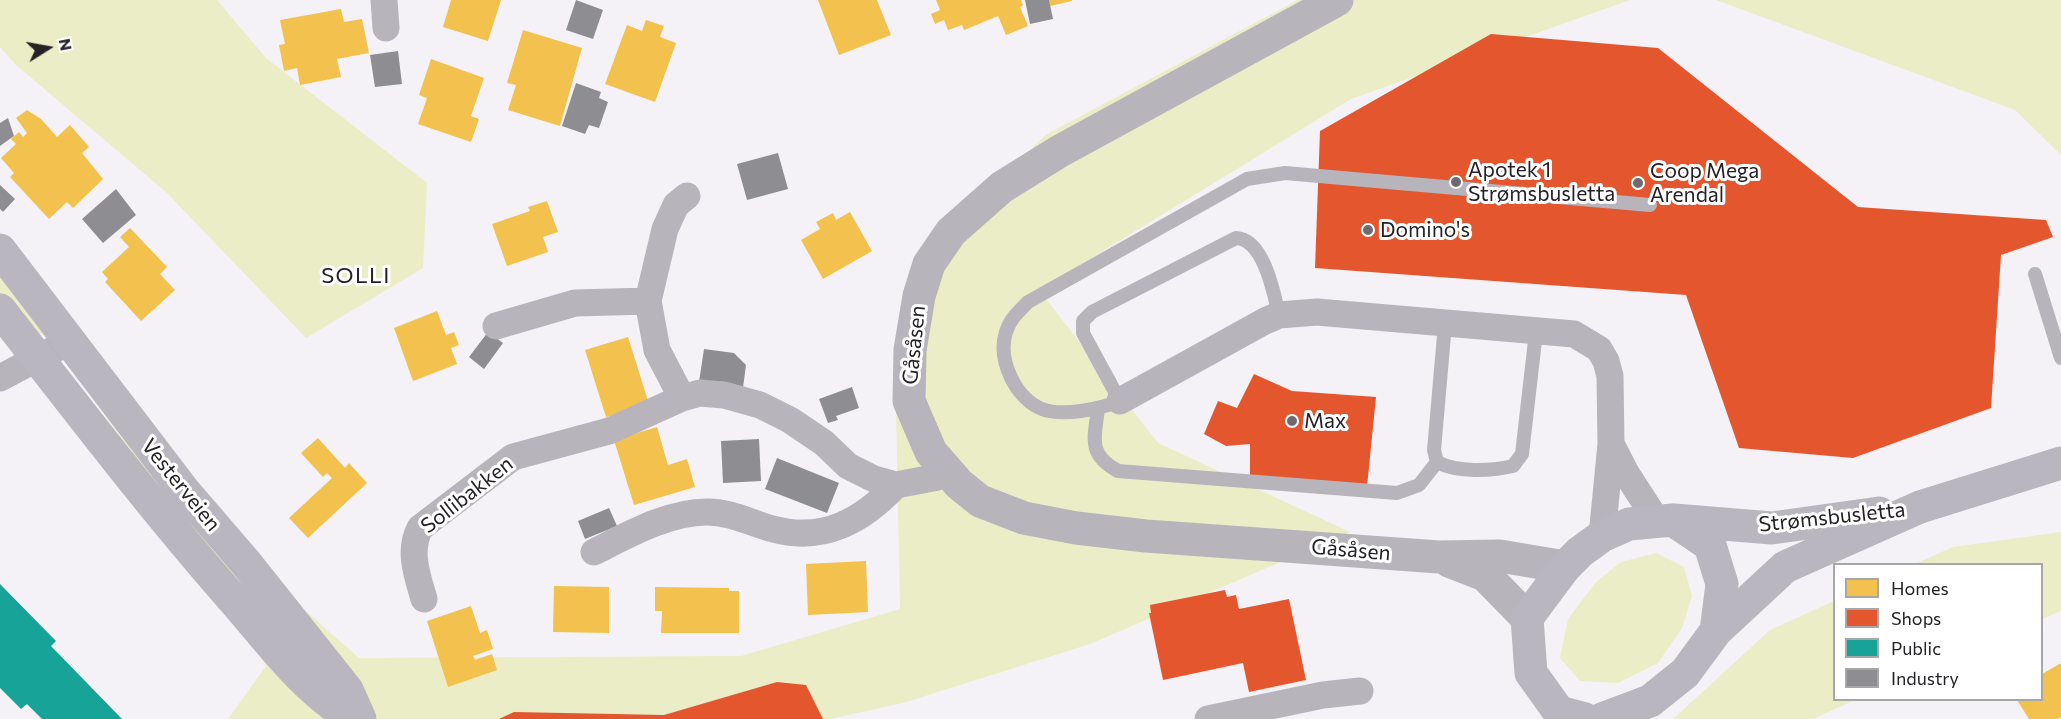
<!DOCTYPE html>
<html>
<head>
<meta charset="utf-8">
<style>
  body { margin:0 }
  #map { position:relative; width:2061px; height:719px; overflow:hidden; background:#f4f2f7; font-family:Commissioner,sans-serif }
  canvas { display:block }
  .legend { position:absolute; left:1833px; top:563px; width:210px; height:138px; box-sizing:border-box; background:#fff; border:2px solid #a7a7a8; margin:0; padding:8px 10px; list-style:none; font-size:18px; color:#242226 }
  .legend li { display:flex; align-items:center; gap:12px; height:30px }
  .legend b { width:30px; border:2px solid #a7a7a8 }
  .north { position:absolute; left:18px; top:18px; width:60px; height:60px; -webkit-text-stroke:4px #fff; paint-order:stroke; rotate:79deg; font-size:16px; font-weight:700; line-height:24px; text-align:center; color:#242226 }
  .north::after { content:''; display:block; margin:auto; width:21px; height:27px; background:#242226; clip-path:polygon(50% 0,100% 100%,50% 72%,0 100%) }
</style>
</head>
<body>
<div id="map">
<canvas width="2061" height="719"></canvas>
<ul class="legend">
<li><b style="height:16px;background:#f2c14e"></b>Homes</li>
<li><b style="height:16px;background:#e4572e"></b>Shops</li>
<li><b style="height:16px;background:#17a398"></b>Public</li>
<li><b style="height:16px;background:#8d8d92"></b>Industry</li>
</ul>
<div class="north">N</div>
</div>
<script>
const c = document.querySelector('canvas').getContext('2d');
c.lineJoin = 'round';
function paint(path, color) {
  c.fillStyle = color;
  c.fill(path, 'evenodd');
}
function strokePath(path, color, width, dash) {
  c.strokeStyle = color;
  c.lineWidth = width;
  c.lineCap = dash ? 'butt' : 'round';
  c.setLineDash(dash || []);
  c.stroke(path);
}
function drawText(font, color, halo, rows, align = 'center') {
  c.font = font + ' Commissioner,sans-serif';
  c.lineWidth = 6;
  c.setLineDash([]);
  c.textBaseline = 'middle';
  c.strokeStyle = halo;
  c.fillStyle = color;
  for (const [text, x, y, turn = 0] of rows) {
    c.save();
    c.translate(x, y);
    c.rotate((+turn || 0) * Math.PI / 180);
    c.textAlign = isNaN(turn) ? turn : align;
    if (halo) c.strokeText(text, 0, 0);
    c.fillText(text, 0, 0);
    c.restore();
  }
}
paint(new Path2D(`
  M0,0H217L266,58L427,183L423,268L306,338L167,193L16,65L0,47Z
  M1298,0H1630L1351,99L1039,290L1158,443L1350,532L1090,644L903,703L830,719H228L266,666L165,498L48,337L0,317V256L257,568L359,658L741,656L900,609L896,405L932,240L1047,134Z
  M1716,0H2061V155L2015,110Z
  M2061,532V611L2042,619V564H1915L1953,547Z
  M1656,553L1684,567L1692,596L1682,628L1658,663L1618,683L1580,681L1560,658L1568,619L1596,582L1621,562Z
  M1834,601V700H1855L1813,719H1673L1770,630Z`), '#eaedc5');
paint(new Path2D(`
  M451,0H501L488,41L443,27Z
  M818,0H877L891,35L839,55Z
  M936,0H1021L1023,5L1020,7L1028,26L1006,35L998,16L964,30L962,25L948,30L944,20L935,24L931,14L940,10Z
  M1049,0H1072V1L1050,6Z
  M341,9L344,22L362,19L369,53L337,59L341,77L300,85L297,68L284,71L279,45L285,44L280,20Z
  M646,20L664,26L660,37L676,43L655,102L605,84L627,25L642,31Z
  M523,30L582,48L560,126L508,110L516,85L507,83Z
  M431,59L484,78L471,116L479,119L471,142L418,124L427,98L419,95Z
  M27,110L41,119L57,137L70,125L89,147L82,153L103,179L73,208L67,202L49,219L10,177L14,173L1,158L16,144L11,139L19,132L23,137L27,133L16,118Z
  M547,201L558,232L543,237L548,252L507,266L492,224L530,211L528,207Z
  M850,212L872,251L823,279L801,240L820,229L816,222L833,213L836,220Z
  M130,228L167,267L160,274L175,290L141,321L105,282L108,279L102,272L129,247L120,237Z
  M437,311L446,335L454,332L459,345L451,348L457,364L413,381L394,328Z
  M628,337L649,404L606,417L585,350Z
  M657,427L668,465L687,459L695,487L634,505L614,440Z
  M318,438L345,468L349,463L367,483L308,538L289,518L332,478L327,473L323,477L301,453Z
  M866,561L868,612L808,615L806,564Z
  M554,586L609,587V633L553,632Z
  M655,587L729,588V591H739V633H661L662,611H655Z
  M471,606L480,633L487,630L493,649L473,656L475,660L492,654L497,670L448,687L427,621Z
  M2061,663V717L2057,719H2029L2017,700H2042V674Z`), '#f2c14e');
paint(new Path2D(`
  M1491,34L1658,48L1858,207L2046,220L2053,237L2001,255L1991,408L1853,458L1739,448L1686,295L1315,268L1320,131Z
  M1254,374L1292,391L1376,397L1367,487L1250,477V444L1226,446L1204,434L1218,401L1237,408Z
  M1225,590L1227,597L1236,595L1239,609L1289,599L1306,680L1249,692L1243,663L1163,680L1149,613H1151L1150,605Z
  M777,682L806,685L823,719H499L514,712L664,715Z`), '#e4572e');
paint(new Path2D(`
  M0,584L56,641L51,646L122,719H42L27,704L21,709L0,688Z`), '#17a398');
paint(new Path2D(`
  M576,0L603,10L593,39L566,30Z
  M1025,0H1049L1053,19L1030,24Z
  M398,51L402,84L375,87L370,55Z
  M576,83L601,92L599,98L608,102L599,128L589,125L585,134L562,126Z
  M8,118L14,136L0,146V123Z
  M778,153L788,189L747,200L737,164Z
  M0,185L15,199L3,212L0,209Z
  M116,189L136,215L103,243L82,219Z
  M488,332L503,343L484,369L469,357Z
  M704,349L734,353L746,365L743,388L699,382Z
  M852,387L859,408L836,416L838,420L828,423L819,399Z
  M759,439L761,481L723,483L721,441Z
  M777,458L839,483L827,513L765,489Z
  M609,508L617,526L585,539L578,521Z`), '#8d8d92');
strokePath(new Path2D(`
  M2035,274L2061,358
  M1279,315C1274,294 1264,239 1236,238L1092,312L1083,321V333L1120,401C1099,409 1063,417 1042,409C1016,399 997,360 1006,332C1010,319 1019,311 1028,302L1247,179L1285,173L1650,205
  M1445,324L1434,450L1437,462C1458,473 1491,471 1513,466L1522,454L1536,332
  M1098,409C1094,439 1088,455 1118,471L1397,493L1419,485L1437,462`), '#b7b4bc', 14);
strokePath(new Path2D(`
  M384,0L386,28
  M496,326L575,303L648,301
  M0,378L68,342
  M682,398L657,350L648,301L665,229L676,205L687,196
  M1120,401L1265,321L1279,315L1317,312L1574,334L1599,349L1606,361L1610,376L1611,444L1602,536
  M1611,444L1626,473L1657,521
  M594,552C628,535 668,512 707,512C732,512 750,523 773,529C824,543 863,520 896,485
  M424,599C417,575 408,551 420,528L513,457L609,431L682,398L700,393L724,395L760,405L790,420L824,443L848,466L874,479L896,485L938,477L948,472
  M1208,719L1323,695L1360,691`), '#b7b4bc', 27);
strokePath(new Path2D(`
  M1337,0L1060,151L1002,187L951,232L929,264L919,296L910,350L909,401L931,452L959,484L980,501L1024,518L1076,528L1146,536L1439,557L1500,556L1565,567
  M1449,561L1485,575L1527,618`), '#b7b4bc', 33);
strokePath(new Path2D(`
  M0,250L184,491L246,563L347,690L360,719
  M0,310C78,410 154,510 238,605C273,646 307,692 354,719
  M1674,520L1772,528L1879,513
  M1716,631L1785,567L1920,507L2061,463
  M1585,719L1559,712L1531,673L1527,618L1565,567L1580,552L1602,536L1629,524L1673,520L1710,545L1722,584L1716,631L1685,673L1650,701L1602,719`), '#b9b6c0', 33);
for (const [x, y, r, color] of [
  [1456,182,6,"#6d6b6f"],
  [1638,183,6,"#6d6b6f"],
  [1368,230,6,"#6d6b6f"],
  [1292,421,6,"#6d6b6f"]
]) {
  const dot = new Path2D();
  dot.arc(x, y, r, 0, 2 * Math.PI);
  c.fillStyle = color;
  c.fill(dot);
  strokePath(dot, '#fff', 2);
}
drawText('21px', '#242226', '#fff', [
  ["Apotek 1",1468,170],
  ["Strømsbusletta",1468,194],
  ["Coop Mega",1650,171],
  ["Arendal",1650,195],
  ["Domino's",1380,230],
  ["Max",1304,421]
], 'left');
drawText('21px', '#242226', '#fff', [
  ["Gåsåsen",914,345,-84],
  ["Vesterveien",181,485,51],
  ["Sollibakken",467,495,-38],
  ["Strømsbusletta",1832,517,-6],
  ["Gåsåsen",1351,550,5]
]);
c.letterSpacing = '1.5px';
drawText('22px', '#242226', '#fff', [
  ["SOLLI",356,276]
]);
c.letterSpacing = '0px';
</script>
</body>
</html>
